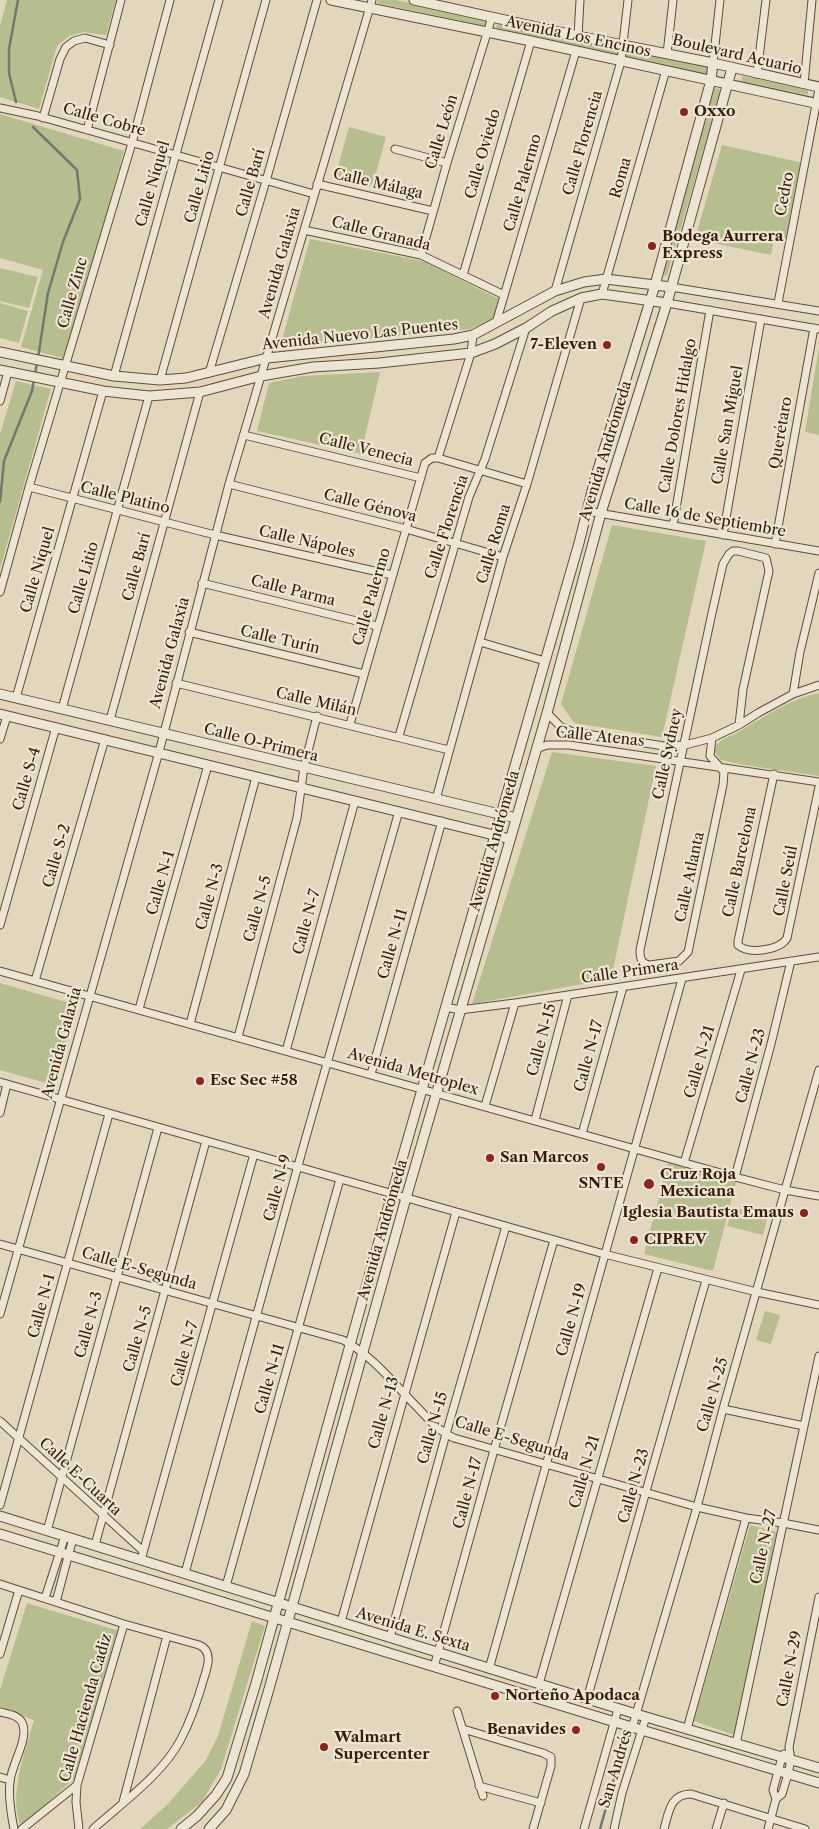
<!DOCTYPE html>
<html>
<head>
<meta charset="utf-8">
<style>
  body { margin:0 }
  canvas { display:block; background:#e2d7bc }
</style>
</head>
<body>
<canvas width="819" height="1829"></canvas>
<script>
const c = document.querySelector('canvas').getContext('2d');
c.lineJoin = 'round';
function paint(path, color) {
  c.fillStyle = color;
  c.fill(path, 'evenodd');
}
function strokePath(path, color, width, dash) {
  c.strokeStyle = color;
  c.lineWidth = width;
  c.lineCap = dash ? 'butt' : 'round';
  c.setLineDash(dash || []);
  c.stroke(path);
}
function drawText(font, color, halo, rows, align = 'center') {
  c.font = font + ' "Libre Caslon Text",serif';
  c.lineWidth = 4.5;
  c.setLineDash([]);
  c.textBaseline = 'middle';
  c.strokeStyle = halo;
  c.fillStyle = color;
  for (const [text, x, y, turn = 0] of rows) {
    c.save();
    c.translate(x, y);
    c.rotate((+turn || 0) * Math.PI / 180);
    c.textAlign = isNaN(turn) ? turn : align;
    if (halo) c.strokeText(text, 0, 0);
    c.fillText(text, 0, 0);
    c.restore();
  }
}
paint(new Path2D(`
  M7,0H116L106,35L84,32L69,36L57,46L39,109L0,97V26Z
  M378,0H396L487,20L485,26L377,3Z
  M498,22L710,67L709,74L496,28Z
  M743,76L808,89V95L741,81Z
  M713,88L721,89L667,276L661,274Z
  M0,114L124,151L66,359L21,347L43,270L0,258Z
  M349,127L386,137L372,187L335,177Z
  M722,145L803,163L787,243L774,240L771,255L695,239Z
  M310,239L423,261L499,299L493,320L470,329L280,347Z
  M0,268L38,277L29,308L0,301Z
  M0,303L28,311L19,343L0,338Z
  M819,347V435L805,432Z
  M380,372L361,454L257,431L269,383L303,376Z
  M16,381L51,389L0,569V434Z
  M612,525L706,541L662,737L574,723L561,704Z
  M819,693V776L744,765L721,760L715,752V746C722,739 730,736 738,732C765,717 789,699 819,693Z
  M552,752L656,766L611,979L472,1004Z
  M0,983L77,1005L54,1085L0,1070Z
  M668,1163L736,1182L713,1271L644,1254Z
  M733,1207L768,1216L763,1235L727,1226Z
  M765,1311L780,1315L771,1344L756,1340Z
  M750,1525L777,1532L734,1735L694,1721Z
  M27,1603L119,1631L78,1775L21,1827C8,1794 25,1753 34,1720L0,1709V1690Z
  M252,1621L265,1626L221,1769L202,1802L167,1829H140L168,1804L206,1760L218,1736Z`), '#b6bd8f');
strokePath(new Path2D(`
  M16,102L9,73V49L18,0
  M33,127L77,170L80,199L63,242L48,293L38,358
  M0,502L4,461L32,391L37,363
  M600,1829L627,1733`), '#707a70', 2.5);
const minor = new Path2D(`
  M578,36L580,0
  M667,54L673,0
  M713,63L720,0
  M757,74L766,0
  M804,84L812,0
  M0,108L38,116L314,194
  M43,118L60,59L66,47L74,41L85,38L110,45
  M87,130L121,0
  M395,149L447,163
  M317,184L433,211
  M304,230L421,255L504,295
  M421,255L447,163L492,17
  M463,275L531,41
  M671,287L819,311
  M555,291L621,61L628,0
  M602,294L666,70
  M667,303L819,329
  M778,303L819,89
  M496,323L576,51
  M209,373L266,181L317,0
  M114,376L219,0
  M160,380L266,0
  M0,401L8,372
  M244,435L421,478
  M438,458L471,353L473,335
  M229,484L406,529L503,557
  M29,487L215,535L392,575
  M587,511L819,551
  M673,526L710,310
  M723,535L761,319
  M775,544L814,328
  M202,583L377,626
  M0,592L29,487L132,143L170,0
  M189,632L364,674
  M480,642L545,661
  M176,683L449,750
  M793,694L800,652L819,573
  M16,698L103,391
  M62,709L149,396
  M547,713L561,727L573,732L664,746L685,745L712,738L739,725L758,713L793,694L819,685
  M110,720L200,392
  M350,724L425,463L432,458H438L527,484
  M399,736L469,497L485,459L526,328
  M712,738L710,756L724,772L723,785L688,952L679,961L650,965C641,964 640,958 640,950L712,613L723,564L729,554L733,551H738L766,558L769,571L743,689L739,725
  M0,739L7,716
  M536,749L547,745H569L819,782
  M774,774L738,941V945C749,955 780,950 787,938L819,787
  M436,799L503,557L527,484L581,298
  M0,925L56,727
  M0,971L735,1177L785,1190L819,1196
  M35,981L105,739
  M446,1007L460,1010L515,1003L819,957
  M139,1009L208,765
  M190,1024L256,777
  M238,1037L297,818L304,767L317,716
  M286,1051L355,801
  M371,1074L442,821
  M0,1082L604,1254L757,1292L819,1305
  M485,1106L515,1003
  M0,1113L7,1084
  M535,1120L568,995
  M582,1134L623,987
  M684,1163L741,970
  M735,1177L771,1044L791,961
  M0,1244L343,1340C372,1355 395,1385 418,1408C429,1420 439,1431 454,1438L697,1507L746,1518L783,1523L819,1530
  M0,1314L159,752L229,484L372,0
  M723,1409L804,1426
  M0,1421L143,1551
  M0,1505L109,1114
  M47,1531L158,1128
  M95,1545L206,1141
  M141,1560L254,1154
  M185,1573L306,1137L399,811
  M0,1584L124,1624L199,1645C213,1651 208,1666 204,1678C198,1699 191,1720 181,1739C163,1774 122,1803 93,1829
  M226,1586L340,1179
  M45,1598L65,1536
  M56,1602L73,1538
  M341,1622L456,1212
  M390,1637L446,1434L506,1226
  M0,1654L19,1590
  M434,1667L494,1450L554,1240
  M489,1669L682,979
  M539,1684L658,1268
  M587,1699L706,1280
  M457,1711L483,1796
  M0,1712C8,1714 20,1715 23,1725C28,1741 11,1765 10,1782C8,1798 11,1814 14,1829
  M632,1728L697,1507L723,1409L819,1070
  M463,1729L543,1753L551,1757V1766L533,1829
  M687,1729L746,1518
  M736,1744L819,1356
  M0,1777L10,1780
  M479,1786L541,1803
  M776,1799L773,1790L782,1757L784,1754
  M123,1802L167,1636
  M22,1829L77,1785
  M79,1829L76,1802L77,1785L124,1624
  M584,1829L618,1709
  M614,1829L622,1793L646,1717
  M664,1829C669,1812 670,1794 691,1794L805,1829
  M716,1829L724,1803
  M768,1829L776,1799L782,1794L788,1774L791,1760L789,1747L819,1597`);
const tertiary = new Path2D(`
  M331,0L531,41L819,104
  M414,0L578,36L713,63L819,87
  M0,352L114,376L160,380L186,378L267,358L454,339L473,335L555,291L584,282L606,279L671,287
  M0,370L103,391L149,396L200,392L261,376L313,367L379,363L471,353L495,344L526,328L552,311L581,298L602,294L667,303
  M0,694L516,818
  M0,714L510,839
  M0,1516L636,1714L819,1768
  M0,1534L615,1722L819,1783
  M181,1829L197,1816L216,1795L227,1778L256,1683L392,1194L579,543L595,479L655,285L711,80L713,63
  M209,1829L226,1810L244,1774L269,1689L406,1198L547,713L601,513L667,303L732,68`);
strokePath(minor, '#624c34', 9);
strokePath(tertiary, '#624c34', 11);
strokePath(minor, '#ece5d3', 7);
strokePath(tertiary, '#ece5d3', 9);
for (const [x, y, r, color] of [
  [684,112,5,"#8f2418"],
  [652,246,5,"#8f2418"],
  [607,345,5,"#8f2418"],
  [200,1081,5,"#8f2418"],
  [490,1158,5,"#8f2418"],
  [601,1167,5,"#8f2418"],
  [649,1184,6,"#8f2418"],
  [804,1213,5,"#8f2418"],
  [634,1240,5,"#8f2418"],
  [495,1696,5,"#8f2418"],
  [576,1730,5,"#8f2418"],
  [324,1747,5,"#8f2418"]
]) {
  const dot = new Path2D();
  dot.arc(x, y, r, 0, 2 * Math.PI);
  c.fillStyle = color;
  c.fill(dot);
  strokePath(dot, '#ece5d3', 2);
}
drawText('15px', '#371d06', '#ece5d3', [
  ["Avenida Los Encinos",578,37,12],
  ["Boulevard Acuario",737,55,13],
  ["Calle Cobre",104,120,16],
  ["Calle León",442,132,-73],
  ["Calle Florencia",583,143,-74],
  ["Calle Oviedo",483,154,-74],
  ["Roma",621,178,-74],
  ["Calle Barí",251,183,-74],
  ["Calle Palermo",523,183,-74],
  ["Calle Níquel",153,184,-74],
  ["Calle Málaga",378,184,13],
  ["Calle Litio",200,187,-74],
  ["Cedro",785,194,-79],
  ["Calle Granada",381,234,14],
  ["Avenida Galaxia",280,263,-74],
  ["Calle Zinc",73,293,-74],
  ["Avenida Nuevo Las Puentes",360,335,-6],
  ["Calle Dolores Hidalgo",678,416,-80],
  ["Calle San Miguel",728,425,-80],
  ["Querétaro",781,433,-80],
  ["Calle Venecia",366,450,14],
  ["Avenida Andrómeda",606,451,-73],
  ["Calle Platino",125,498,14],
  ["Calle Génova",370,506,14],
  ["Calle 16 de Septiembre",705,518,10],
  ["Calle Florencia",447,527,-72],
  ["Calle Nápoles",307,542,13],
  ["Calle Roma",494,544,-73],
  ["Calle Barí",137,567,-75],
  ["Calle Níquel",38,570,-74],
  ["Calle Litio",84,578,-74],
  ["Calle Parma",293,591,14],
  ["Calle Palermo",372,597,-74],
  ["Calle Turín",280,640,13],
  ["Avenida Galaxia",170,653,-75],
  ["Calle Milán",316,702,13],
  ["Calle Atenas",600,737,6],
  ["Calle O-Primera",261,743,14],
  ["Calle Sydney",668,754,-78],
  ["Calle S-4",27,779,-74],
  ["Avenida Andrómeda",495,841,-74],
  ["Calle S-2",57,856,-74],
  ["Calle Barcelona",740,862,-78],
  ["Calle Atlanta",690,877,-78],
  ["Calle Seúl",786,881,-79],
  ["Calle N-1",161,883,-74],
  ["Calle N-3",210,897,-75],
  ["Calle N-5",258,909,-75],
  ["Calle N-7",307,922,-75],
  ["Calle N-11",393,944,-74],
  ["Calle Primera",630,972,-8],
  ["Calle N-15",542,1040,-75],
  ["Avenida Galaxia",62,1043,-75],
  ["Calle N-17",589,1056,-75],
  ["Calle N-21",700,1062,-74],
  ["Calle N-23",751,1066,-75],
  ["Avenida Metroplex",413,1072,16],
  ["Calle N-9",278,1188,-75],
  ["Avenida Andrómeda",383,1230,-74],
  ["Calle E-Segunda",139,1269,16],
  ["Calle N-1",42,1306,-75],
  ["Calle N-19",572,1320,-74],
  ["Calle N-3",89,1325,-75],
  ["Calle N-5",138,1339,-74],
  ["Calle N-7",185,1354,-75],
  ["Calle N-11",270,1379,-74],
  ["Calle N-25",713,1395,-74],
  ["Calle N-13",384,1413,-74],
  ["Calle N-15",433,1428,-74],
  ["Calle E-Segunda",512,1439,17],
  ["Calle N-21",585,1472,-74],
  ["Calle E-Cuarta",80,1477,43],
  ["Calle N-23",634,1486,-74],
  ["Calle N-17",468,1493,-75],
  ["Calle N-27",764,1547,-78],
  ["Avenida E. Sexta",413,1630,17],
  ["Calle N-29",790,1669,-79],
  ["Calle Hacienda Cadiz",86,1708,-74],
  ["San Andrés",616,1769,-73]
]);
drawText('bold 15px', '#371d06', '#ece5d3', [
  ["Oxxo",694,112],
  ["Bodega Aurrera",662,237],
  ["Express",662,254],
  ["7-Eleven",597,345,"right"],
  ["Esc Sec #58",210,1081],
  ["San Marcos",500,1158],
  ["Cruz Roja",660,1175],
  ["Mexicana",660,1192],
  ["SNTE",601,1184,"center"],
  ["Iglesia Bautista Emaus",794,1213,"right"],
  ["CIPREV",644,1240],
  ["Norteño Apodaca",505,1696],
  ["Benavides",566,1730,"right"],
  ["Walmart",334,1738],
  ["Supercenter",334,1755]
], 'left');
</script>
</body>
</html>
